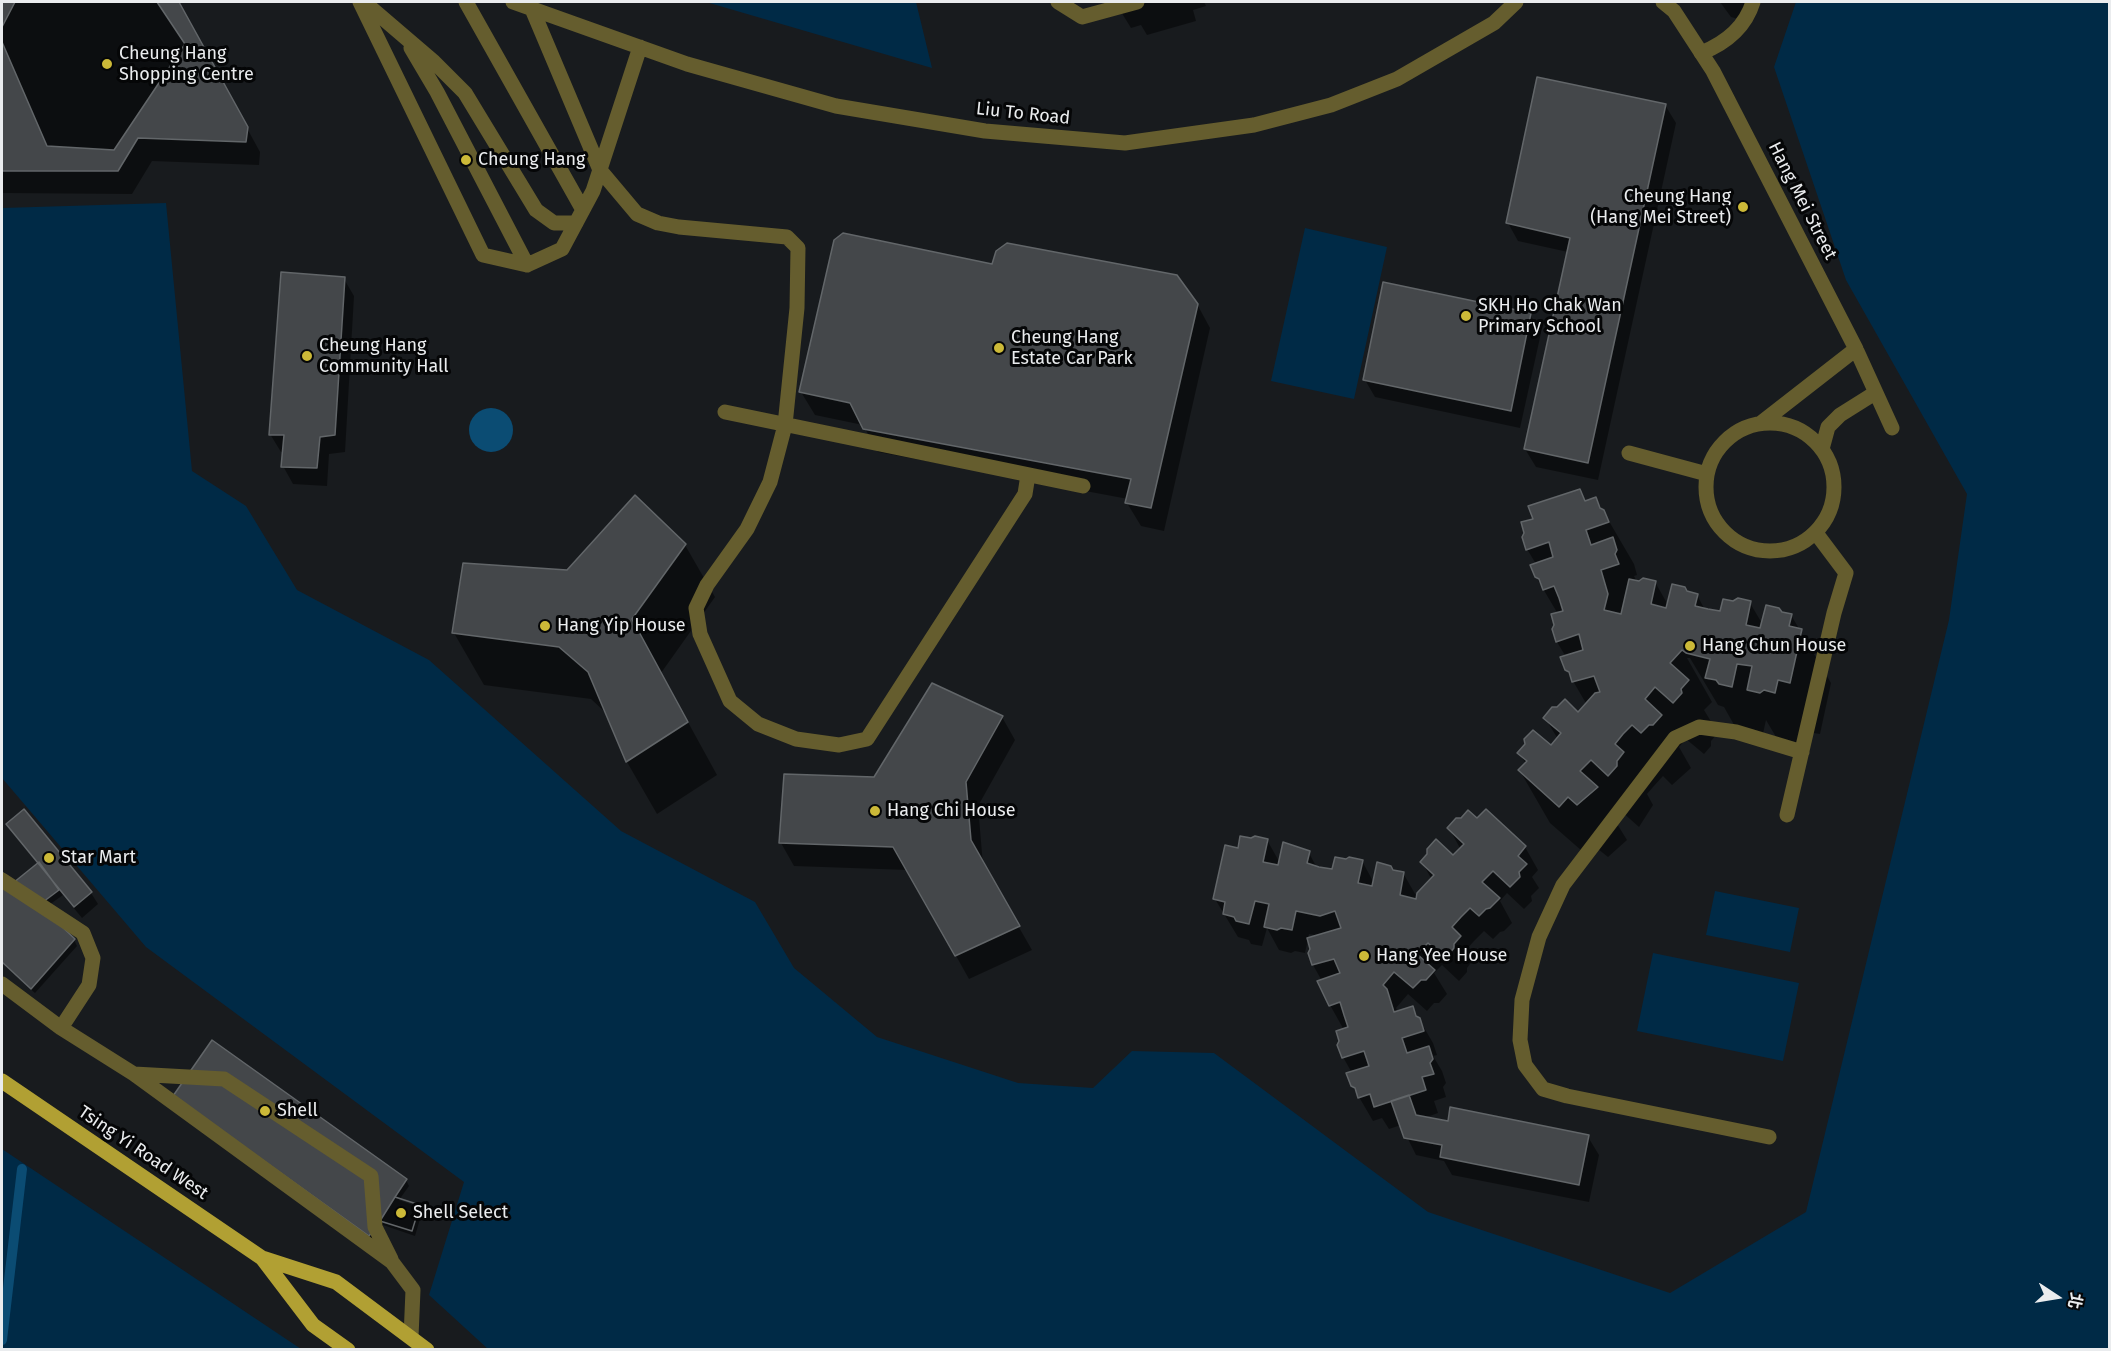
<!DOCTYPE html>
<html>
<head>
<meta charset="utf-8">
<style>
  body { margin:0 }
  #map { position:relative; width:2111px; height:1351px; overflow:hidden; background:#181b1e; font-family:"Fira Sans","Noto Sans TC",sans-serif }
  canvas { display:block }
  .frame { position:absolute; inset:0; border:3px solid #eaecee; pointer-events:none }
  .north { position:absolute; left:2027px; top:1267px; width:60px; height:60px; -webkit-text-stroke:4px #050607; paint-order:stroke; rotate:102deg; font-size:16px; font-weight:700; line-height:24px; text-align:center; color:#eaecee }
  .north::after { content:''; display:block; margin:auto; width:21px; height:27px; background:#eaecee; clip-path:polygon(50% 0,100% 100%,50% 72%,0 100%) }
</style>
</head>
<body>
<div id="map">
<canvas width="2111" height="1351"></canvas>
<div class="frame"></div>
<div class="north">北</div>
</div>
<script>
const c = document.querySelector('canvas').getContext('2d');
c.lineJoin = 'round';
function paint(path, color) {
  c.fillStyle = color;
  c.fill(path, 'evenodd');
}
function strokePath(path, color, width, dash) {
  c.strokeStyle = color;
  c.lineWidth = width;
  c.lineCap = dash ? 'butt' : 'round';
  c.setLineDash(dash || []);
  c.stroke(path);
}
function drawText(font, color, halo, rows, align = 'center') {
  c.font = font + ' "Fira Sans",sans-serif';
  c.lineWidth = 6;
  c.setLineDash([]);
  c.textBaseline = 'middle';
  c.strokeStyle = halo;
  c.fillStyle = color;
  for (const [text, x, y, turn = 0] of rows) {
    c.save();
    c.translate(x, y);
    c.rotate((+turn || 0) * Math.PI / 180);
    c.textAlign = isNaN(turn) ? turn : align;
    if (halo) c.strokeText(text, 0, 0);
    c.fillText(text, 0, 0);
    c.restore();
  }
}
paint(new Path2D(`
  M706,2H916L932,68Z
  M1796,2H2109V1349H488L429,1295L464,1182L146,947L2,778V208L166,203L192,471L246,506L297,590L429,660L621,831L755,902L794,968L877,1037L1018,1083L1093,1088L1132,1051L1214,1053L1428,1212L1670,1293L1806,1212L1949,620L1967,494L1846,280L1774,67Z
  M1305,228L1387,247L1354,399L1271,381Z
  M1715,891L1799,908L1790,952L1706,935Z
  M1653,953L1799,983L1783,1061L1637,1031Z
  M2,1149L301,1349H2Z`), '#002a46');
paint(new Path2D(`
  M469 430a22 22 0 1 1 44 0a22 22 0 1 1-44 0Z`), '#0b4c73');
paint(new Path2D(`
  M2,2H178L260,152L259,165L152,161L132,194L2,193Z
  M1115,2H1204L1206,6L1193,10L1196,21L1147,35L1141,25L1131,28Z
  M1720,2H1758L1749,22L1731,17Z
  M1665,105L1676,123L1598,480L1536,467L1525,449L1568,252L1518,241L1508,223Z
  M993,265L1197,304L1210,328L1164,531L1141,526L1127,503L1128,499L878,452L863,425L815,415L801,392Z
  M344,279L354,296L345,452L329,454L327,486L293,484L283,466L284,452H281L270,434Z
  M1530,315L1541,333L1520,428L1375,397L1365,380Z
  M1580,490L1586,502L1596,499L1603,511L1634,564L1637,575L1634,576L1637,582H1655L1668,605L1686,593L1697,595L1705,610L1721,613L1750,603L1763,625L1781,613L1791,615L1831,683L1820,734L1807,732L1805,744L1779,742L1766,720L1762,738L1737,730L1724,707L1718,705L1690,658H1687L1712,702L1704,710L1718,733L1711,741V746L1704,754L1686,739L1679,747L1691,768L1672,785L1663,776L1653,787L1647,794L1653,805L1639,827L1621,811L1614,819L1627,840L1608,857L1598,849L1590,858L1550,823L1520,771L1526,764L1519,753L1551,747L1558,739L1545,718L1578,714L1587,705L1566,669V657L1557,642L1554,629L1558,614L1536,577V564L1527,549L1534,520Z
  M685,545L715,597L661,673L717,775L657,814L627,762L606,713L591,699L484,685L454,633L567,572Z
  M1002,717L1015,740L978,806L983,865L1032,950L969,979L908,870L794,866L781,843L786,776L875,778Z
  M1477,820L1525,847L1538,870L1532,877L1539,888L1531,896L1532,901L1524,909L1507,893L1500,901L1512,923L1504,931L1500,932L1493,939L1484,931L1474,941L1467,949L1473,960L1467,968V972L1459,981L1442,965L1434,973L1447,994L1439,1003H1434L1427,1011L1408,994L1396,1008L1398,1012L1412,1007L1433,1043L1437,1055L1433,1056L1442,1071L1446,1083L1443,1087L1446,1097L1434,1101L1438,1113L1424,1118L1449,1123L1588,1137L1599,1155L1589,1202L1452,1175L1444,1161L1416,1155L1401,1125L1389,1129L1382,1118L1373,1121L1352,1085V1073L1343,1057L1344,1030L1330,1005L1322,981L1313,965L1310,953L1319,936L1309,934L1305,953L1295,951L1291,953L1279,950L1267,928L1262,946L1251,944L1249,940L1238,937L1215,899L1239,850L1267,840L1280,863L1309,853L1317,868L1333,871L1362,861L1374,883L1392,871L1403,873L1418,899L1432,880L1422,862L1453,858L1461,850L1449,828Z
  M8,824L91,893L98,904L82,918L63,895L42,910L74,940L77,946L35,993L2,963V874L13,885L38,864L15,836Z
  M178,1102L406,1180L409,1186L399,1200L419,1207L422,1212L415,1236L383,1225L373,1240Z`), '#0007');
strokePath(new Path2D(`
  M2,1340L22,1169`), '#0b4c73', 10);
const building = new Path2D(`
  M2,2H179L248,127L246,142L138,138L118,171H2Z
  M15,2H157L185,44L114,150L47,146L2,42V27Z
  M1537,77L1666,104L1588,463L1524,449L1570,238L1506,223Z
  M843,233L992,264L996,251L1007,243L1177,275L1198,304L1151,508L1125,503L1131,479L863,429L850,403L799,392L834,240Z
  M281,272L345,277L335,435L320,437L317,468L281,467L284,435H269Z
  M1383,282L1531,313L1511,411L1363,380Z
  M1580,489L1585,501L1596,497L1600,508L1604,510L1609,522L1586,530L1591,545L1613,537L1617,550L1615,554L1619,564L1601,570L1608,594L1604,610L1621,614L1629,579L1639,581L1643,578L1656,581L1651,604L1666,608L1672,584L1685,587L1687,591L1698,594L1695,606L1708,609L1720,611L1723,599L1733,601L1738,598L1751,601L1746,625L1760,628L1766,605L1779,608L1782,612L1792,614L1789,626L1802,629L1790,683L1778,680L1775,693L1764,690L1760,693L1747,690L1752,666L1737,664L1732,687L1719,684L1716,680L1705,678L1710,659L1686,653L1682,650L1670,663L1689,680L1681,689L1682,693L1673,703L1655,687L1645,699L1662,715L1653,725H1649L1641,733L1632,725L1623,734L1615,744L1624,752L1617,761V766L1608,776L1591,760L1580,771L1598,787L1577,805L1568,797L1559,807L1518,770L1527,761L1517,753L1525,744L1524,739L1533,730L1551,745L1561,733L1543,718L1552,707H1557L1565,699L1578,712L1595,693L1600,692L1594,676L1572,682L1569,672L1565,670L1560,657L1583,650L1579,634L1556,642L1552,629L1554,625L1551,614L1563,611L1559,598L1554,586L1543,590L1539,579L1535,577L1530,565L1553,557L1549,542L1526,550L1522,537L1524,533L1521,522L1533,519L1528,506Z
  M635,495L686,544L632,619L688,722L626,762L588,672L559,647L452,633L463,563L567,570Z
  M932,683L1003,716L966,782L971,840L1020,926L955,956L893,847L779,843L784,774L874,777Z
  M24,809L92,892L74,907L6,824Z
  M1486,809L1526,846L1518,856L1527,864L1519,872L1520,877L1510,887L1493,871L1482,882L1500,898L1490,908L1486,909L1479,916L1470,908L1461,917L1452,927L1461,936L1454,944V948L1445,959L1428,943L1417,954L1435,970L1426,980H1421L1413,988L1394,972L1383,985L1387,989L1394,1012L1413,1006L1416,1016L1420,1018L1424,1031L1402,1038L1407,1053L1429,1046L1433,1059L1430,1063L1434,1074L1422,1077L1426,1090L1374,1107L1370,1094L1358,1098L1355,1088L1351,1086L1346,1073L1369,1066L1364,1051L1342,1058L1337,1045L1339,1041L1336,1031L1348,1027L1344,1015L1340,1002L1329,1006L1317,981L1340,973L1334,959L1312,965L1308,953L1310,949L1307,938L1341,928L1335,911L1320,916L1296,911L1292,930L1281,928L1277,930L1264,927L1269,904L1255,901L1249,924L1236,921L1234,917L1223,914L1225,902L1213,899L1225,845L1238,848L1240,836L1251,838L1255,836L1268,839L1263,862L1278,865L1283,842L1310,851L1307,863L1319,867L1332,869L1335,857L1346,859L1349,857L1363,860L1358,883L1372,886L1377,862L1391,866L1393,870L1404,872L1400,895L1416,899L1417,893L1434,875L1420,862L1427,854V849L1436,839L1453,855L1464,844L1447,828L1456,818H1461L1468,810L1477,818Z
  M39,862L59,890L39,905L75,939L31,989L2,962V872L13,883Z
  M212,1040L407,1179L395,1197L420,1205L412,1231L380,1221L369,1236L173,1096Z
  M1409,1095L1416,1115L1448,1121L1450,1107L1589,1135L1579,1185L1440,1157L1442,1145L1404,1138L1391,1101Z
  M395,1197L420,1205L412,1231L380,1221Z`);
paint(building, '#44474a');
strokePath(building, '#626669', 1.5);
strokePath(new Path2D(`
  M360,2L483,255L527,265L562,249L593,191L640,47
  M364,2L434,62L465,93L536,210L554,223H576
  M466,2L583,210
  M513,2L687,64L836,106L985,131L1125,143L1254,125L1331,105L1397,79L1494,23L1516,2
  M1058,2L1082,17L1137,2
  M1663,2L1674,11L1713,71L1856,349L1892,428
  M532,9L600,170L637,214L658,223L679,227L787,237L798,248L797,308L785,425L770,482L747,529L707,585L696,608L700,634L730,701L758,724L796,739L839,745L867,739L1025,494L1028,475
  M411,48L437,92L527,265
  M1701,53C1726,43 1745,28 1753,2
  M725,412L1083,486
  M1706 487a64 64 0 1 1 128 0a64 64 0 1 1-128 0Z
  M1761,423L1856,349
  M1822,449L1828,427L1840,415L1875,393
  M1629,453L1707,474
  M1787,815L1834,613L1846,573L1816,533
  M2,880L83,933L93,958L89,985L61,1028
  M2,984L61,1028L134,1074L392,1262L413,1290L411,1337
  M134,1074L224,1079L371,1176L375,1227L391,1259
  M1769,1137L1567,1096L1543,1089L1525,1065L1520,1040L1522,1000L1539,937L1563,885L1675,738L1699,727L1736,732L1802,752`), '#655d2e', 15);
strokePath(new Path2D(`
  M2,1081L262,1258L336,1282L427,1350
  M262,1258L313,1325L348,1350`), '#b1a033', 15);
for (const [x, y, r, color] of [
  [107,64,6,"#ccb938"],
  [466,160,6,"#ccb938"],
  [1743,207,6,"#ccb938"],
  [1466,316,6,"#ccb938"],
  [999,348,6,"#ccb938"],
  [307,356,6,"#ccb938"],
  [545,626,6,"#ccb938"],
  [1690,646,6,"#ccb938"],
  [875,811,6,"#ccb938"],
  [49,858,6,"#ccb938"],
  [1364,956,6,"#ccb938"],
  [265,1111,6,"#ccb938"],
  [401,1213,6,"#ccb938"]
]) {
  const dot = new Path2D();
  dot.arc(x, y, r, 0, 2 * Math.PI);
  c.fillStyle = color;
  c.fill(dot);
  strokePath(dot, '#050607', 2);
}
drawText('18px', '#eaecee', '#050607', [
  ["Cheung Hang",119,54],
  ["Shopping Centre",119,75],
  ["Cheung Hang",478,160],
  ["Cheung Hang",1731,197,"right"],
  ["(Hang Mei Street)",1731,218,"right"],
  ["SKH Ho Chak Wan",1478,306],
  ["Primary School",1478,327],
  ["Cheung Hang",1011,338],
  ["Estate Car Park",1011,359],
  ["Cheung Hang",319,346],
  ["Community Hall",319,367],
  ["Hang Yip House",557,626],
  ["Hang Chun House",1702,646],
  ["Hang Chi House",887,811],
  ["Star Mart",61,858],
  ["Hang Yee House",1376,956],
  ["Shell",277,1111],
  ["Shell Select",413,1213]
], 'left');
drawText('18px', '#eaecee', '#050607', [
  ["Liu To Road",1023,114,6],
  ["Hang Mei Street",1802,201,63],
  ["Tsing Yi Road West",143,1153,34]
]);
</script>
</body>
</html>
